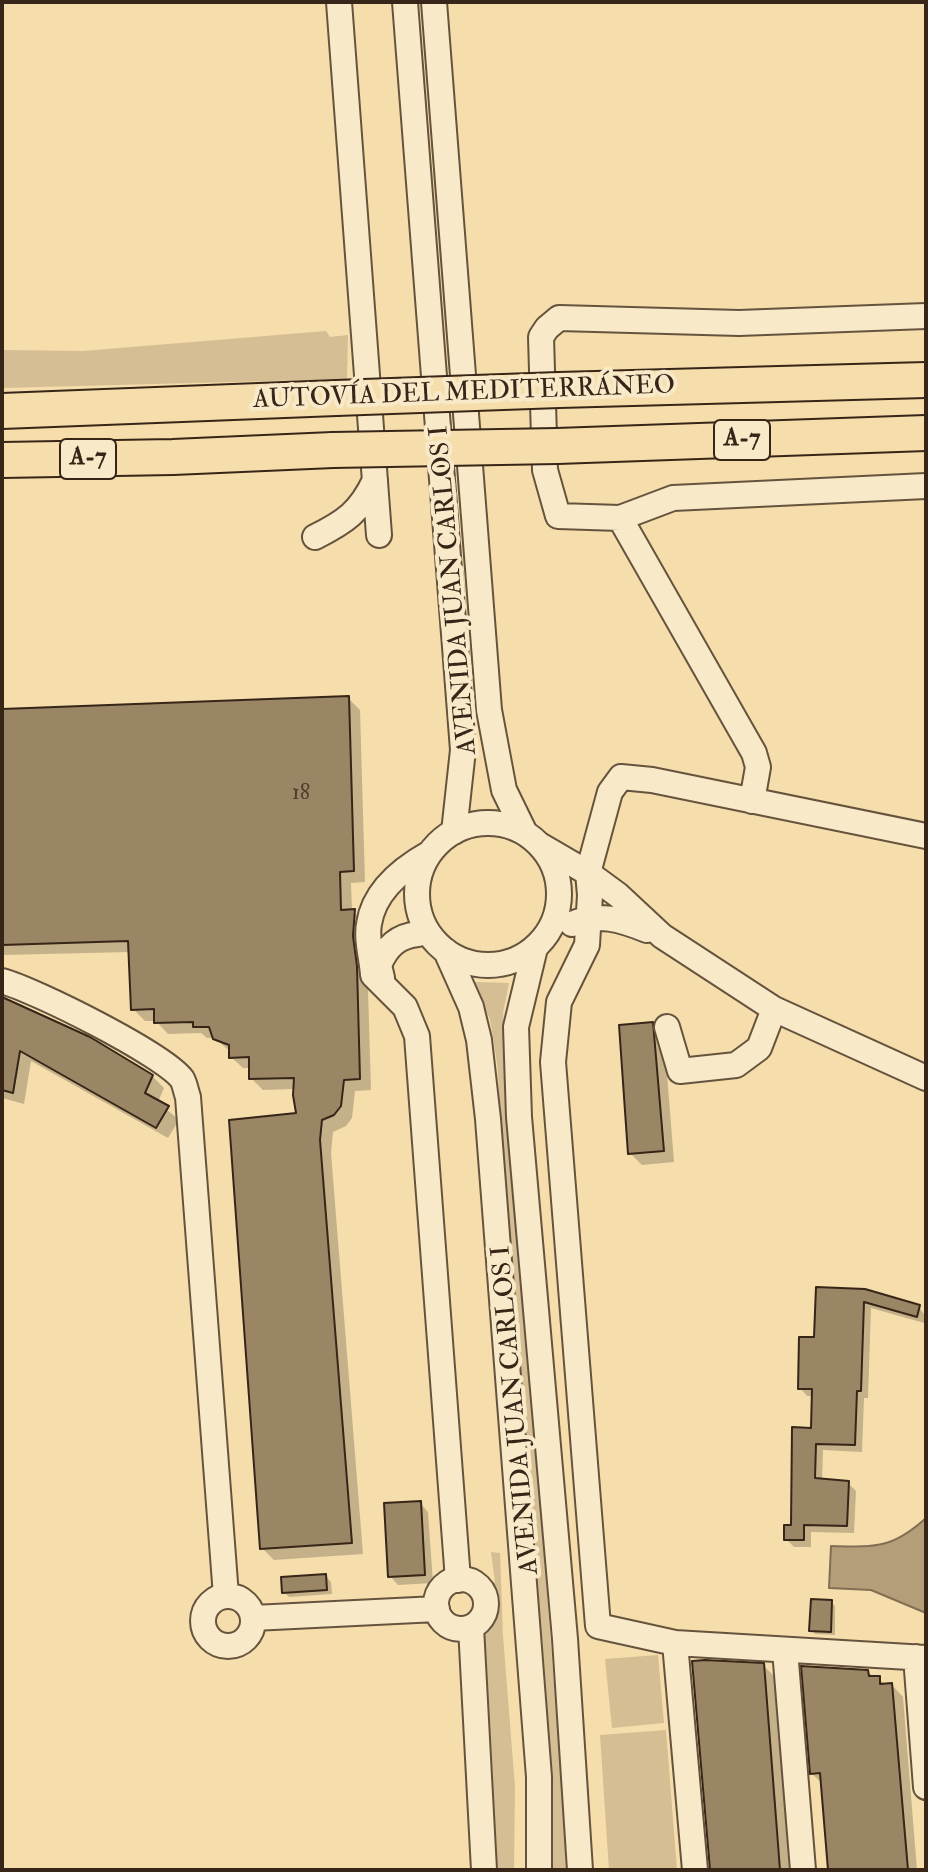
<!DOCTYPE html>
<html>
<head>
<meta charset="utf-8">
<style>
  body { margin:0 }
  #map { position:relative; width:928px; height:1872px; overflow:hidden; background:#f5ddac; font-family:"IM FELL Double Pica",serif }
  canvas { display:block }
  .frame { position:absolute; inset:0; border:4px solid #372518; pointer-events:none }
</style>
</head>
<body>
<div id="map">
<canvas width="928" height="1872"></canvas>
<div class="frame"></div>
</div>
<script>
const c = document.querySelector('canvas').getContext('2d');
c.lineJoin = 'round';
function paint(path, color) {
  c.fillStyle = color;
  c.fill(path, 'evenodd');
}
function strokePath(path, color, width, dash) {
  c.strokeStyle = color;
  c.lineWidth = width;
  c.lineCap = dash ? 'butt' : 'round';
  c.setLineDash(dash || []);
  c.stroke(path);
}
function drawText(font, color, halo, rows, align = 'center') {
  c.font = font + ' "IM FELL Double Pica",serif';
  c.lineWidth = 8;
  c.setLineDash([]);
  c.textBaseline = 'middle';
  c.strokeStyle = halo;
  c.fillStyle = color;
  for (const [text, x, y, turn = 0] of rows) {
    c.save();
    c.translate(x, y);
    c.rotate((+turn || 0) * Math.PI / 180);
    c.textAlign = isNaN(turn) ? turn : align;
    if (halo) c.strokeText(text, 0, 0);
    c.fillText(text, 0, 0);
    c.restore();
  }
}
paint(new Path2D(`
  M326,331L330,337L348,335L347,379L2,388V350L83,351Z
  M475,982L509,983L503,1013L568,1870H548L532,1533L497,1063L490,1020Z
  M491,1552L500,1553L503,1636L515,1787L514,1870H493L480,1637L492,1611L488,1590L495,1582Z
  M658,1655L664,1723L612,1728L605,1659Z
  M666,1730L677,1870H609L600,1735Z`), '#d5be93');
const water = new Path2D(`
  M926,1518V1613L871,1590L829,1588L831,1546C875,1547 892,1549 926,1518Z`);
paint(water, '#b49e7a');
strokePath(water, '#826e53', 2);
paint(new Path2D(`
  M348,698L360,710L365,882L351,883L352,911L366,923L371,1090L355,1091L352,1118L346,1126L333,1132L331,1153L363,1554L274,1560L262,1548L298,1115L295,1089L263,1090L251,1078V1068H243L231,1057V1052L214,1038H207L201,1033L168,1034L156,1021H145L133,1009L131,952L2,955V712Z
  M2,1000L152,1076L164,1088L158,1102L179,1120L168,1138L31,1061L24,1104L2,1098Z
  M652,1024L664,1036L674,1162L642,1165L630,1153Z
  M818,1290L919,1307L926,1317L924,1323L871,1308L868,1398H864L862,1452L823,1450L822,1481L848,1483L856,1491L854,1533L811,1532V1547H794L786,1539L793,1527L813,1430L814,1396H807L800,1388L816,1339Z
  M420,1503L428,1512L433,1583L398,1585L390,1576Z
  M326,1576L331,1582L332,1594L289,1597L284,1592Z
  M831,1602L835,1606V1635L815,1634L811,1630Z
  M763,1665L775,1677L789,1868L712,1870Z
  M867,1672L887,1685H892L903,1697L917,1870H830L823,1784L812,1774Z`), '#0003');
const building = new Path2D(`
  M349,696L354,871L340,872L341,910L355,909L353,936L357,966L360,1079L344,1080L341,1106L334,1115L322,1120L320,1140L352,1543L260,1549L229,1120L296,1113L293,1095L294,1078L249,1079V1057L229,1058V1045L213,1039L209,1027H193V1022L154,1023V1009L131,1010L128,941L2,945V709Z
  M2,997L90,1037L153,1075L145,1093L169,1106L156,1128L20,1051L13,1093L2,1090Z
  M653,1022L664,1151L628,1154L619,1025Z
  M816,1287L865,1289L920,1305L917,1317L864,1302L861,1391H857L855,1445L816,1444L815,1478L849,1481L847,1526L804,1525V1540H784V1525H791L792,1427L811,1428L812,1389H798L799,1337H814Z
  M421,1501L425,1575L388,1577L384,1503Z
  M326,1574L327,1590L282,1593L281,1577Z
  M811,1599L832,1600L831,1632L809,1631Z
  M705,1660L764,1663L780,1870H710L692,1661Z
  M801,1666L868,1670L869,1676H880V1684L892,1683L908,1870H828L820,1773L810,1774Z`);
paint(building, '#9a8565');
strokePath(building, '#372518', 2);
const minor = new Path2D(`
  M339,2L379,535
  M405,2L463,750L454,832
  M434,2L489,710L504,790L525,833
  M620,518L673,498L926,486
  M315,537C345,522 360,512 375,480
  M752,801L758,767L754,753L620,518L558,516L545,470L541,337L547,328L559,318L739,323L926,316
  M417 894a71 71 0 1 1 142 0a71 71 0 1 1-142 0Z
  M926,836L652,780L621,777L610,792L588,873L618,895L662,936L774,1009L926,1078
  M540,845L588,873L590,895L587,945L559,1002L553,1062L598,1626L675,1643L926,1658
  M430,853C403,868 374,890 369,924C366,939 372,959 373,975L405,1007L417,1036L458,1580
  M572,924C598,912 622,920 647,930
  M535,948L516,1027L519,1117L565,1639L580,1870
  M446,951L471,1007L479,1040L488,1119L539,1777V1870
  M382,978L379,965C387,946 398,936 418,934
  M2,981C35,990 163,1054 182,1079C185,1084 186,1092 188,1097L226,1596
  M667,1027L680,1071L736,1065L759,1048L774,1009
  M436 1604a25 25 0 1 1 50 0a25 25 0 1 1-50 0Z
  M203 1621a25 25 0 1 1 50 0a25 25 0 1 1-50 0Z
  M253,1618L437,1609
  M471,1627L484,1870
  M675,1643L695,1870
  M785,1650L803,1870
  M916,1657L926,1787`);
const highway = new Path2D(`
  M559,390L926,380
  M2,411L336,398
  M557,446L926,433
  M2,460L173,457L333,450`);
strokePath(minor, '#66533d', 28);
strokePath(highway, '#372518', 38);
strokePath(minor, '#f8e9c9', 24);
strokePath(highway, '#f5ddac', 34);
const highwayBridge = new Path2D(`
  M336,398L559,390
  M333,450L557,446`);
strokePath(highwayBridge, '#372518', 38, []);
strokePath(highwayBridge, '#f5ddac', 34);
drawText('22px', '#503d2b', null, [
  ["18",301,794]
]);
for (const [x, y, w] of [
  [742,440,56],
  [88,459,56]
]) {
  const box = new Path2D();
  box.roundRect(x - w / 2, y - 20, w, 40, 6);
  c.fillStyle = '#f8e9c9';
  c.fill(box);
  strokePath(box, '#372518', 2);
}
drawText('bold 24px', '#372518', null, [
  ["A-7",742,440],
  ["A-7",88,459]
]);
drawText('26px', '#372518', '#f8e9c9', [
  ["AUTOVÍA DEL MEDITERRÁNEO",464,394,-2],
  ["AVENIDA JUAN CARLOS I",455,590,-95],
  ["AVENIDA JUAN CARLOS I",517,1410,-95]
]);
</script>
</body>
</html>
